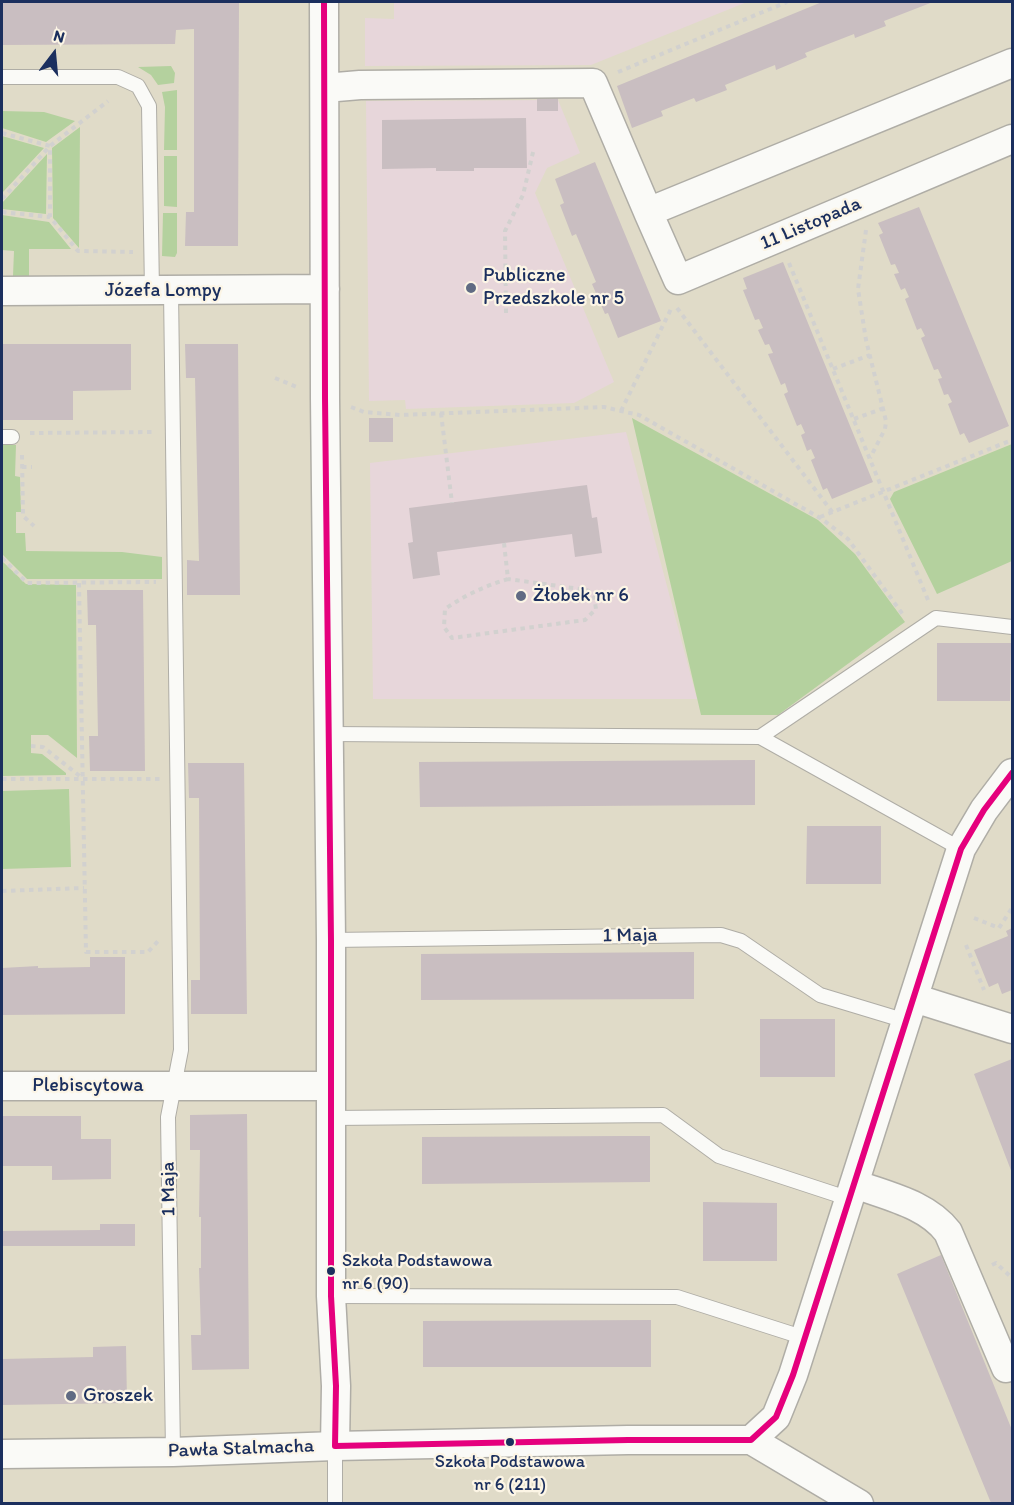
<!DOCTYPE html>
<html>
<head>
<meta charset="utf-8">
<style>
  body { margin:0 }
  #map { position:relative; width:1014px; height:1505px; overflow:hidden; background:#e0dbc8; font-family:Itim,sans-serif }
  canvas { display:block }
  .frame { position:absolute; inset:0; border:3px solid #1b2f5e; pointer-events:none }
  .north { position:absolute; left:24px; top:24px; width:60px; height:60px; -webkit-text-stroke:4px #fcf5e5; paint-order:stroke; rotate:16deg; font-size:16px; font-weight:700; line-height:24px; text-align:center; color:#1b2f5e }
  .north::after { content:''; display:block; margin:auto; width:21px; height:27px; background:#1b2f5e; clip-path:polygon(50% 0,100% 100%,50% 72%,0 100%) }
</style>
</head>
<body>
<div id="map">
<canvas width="1014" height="1505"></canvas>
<div class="frame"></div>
<div class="north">N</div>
</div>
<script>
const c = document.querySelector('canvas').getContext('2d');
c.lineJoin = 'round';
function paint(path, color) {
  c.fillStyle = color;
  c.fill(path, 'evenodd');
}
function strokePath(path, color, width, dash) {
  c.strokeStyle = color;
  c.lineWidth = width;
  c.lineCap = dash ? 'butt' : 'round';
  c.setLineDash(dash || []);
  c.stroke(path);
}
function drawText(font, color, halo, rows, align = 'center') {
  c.font = font + ' Itim,sans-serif';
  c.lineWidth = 4.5;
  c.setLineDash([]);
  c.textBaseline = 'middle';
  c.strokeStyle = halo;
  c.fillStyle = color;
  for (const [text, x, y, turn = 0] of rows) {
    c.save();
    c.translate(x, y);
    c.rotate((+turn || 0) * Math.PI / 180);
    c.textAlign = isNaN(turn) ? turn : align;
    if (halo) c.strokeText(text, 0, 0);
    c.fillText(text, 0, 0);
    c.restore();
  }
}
paint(new Path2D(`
  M394,2H747L591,65L365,66V18L394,19Z
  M558,100L580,153L547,168L535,193L614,382L574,403L406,409L405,400L369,401L366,101Z
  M626,432L697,699H373L370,463Z`), '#e7d6da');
paint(new Path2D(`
  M171,66L175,73L174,83L158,85L151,75L138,67Z
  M177,90V150H164L165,107L162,92Z
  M2,111L44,112L75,121L46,142L2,128Z
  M80,127L79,248L53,218L52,148Z
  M2,136L44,148L2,193Z
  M47,154L46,214L2,209V203Z
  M164,156H177V207L164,206Z
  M163,213H177V253L175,257L162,256Z
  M2,215L49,222L71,249H29V276H13L14,251L2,250Z
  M632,418L818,520L855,554L905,622L778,715H701Z
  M1012,444V561L937,594L890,499L894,492Z
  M2,445H16L15,476L20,477L21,512H16V533H25L26,551L122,552L162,557V579H27L2,554Z
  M2,561L26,584L76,585L77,758L48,735H31V753L42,754L66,773V775L2,776Z
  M69,789L71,867L2,869V791Z`), '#b4d19e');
paint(new Path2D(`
  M2,2H239L238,246H185L186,212H194V29L176,30L175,44L2,45Z
  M822,2H933L884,21L886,26L855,38L854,34L805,53L807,57L776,70L775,65L725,85L727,90L696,102L694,98L661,111L663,116L632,128L617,86Z
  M537,94H558V111H537Z
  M526,118L527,168H474V171H436V168L382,169V120Z
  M595,162L661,321L618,338L608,313L605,314L592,284L596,282L576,234L572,236L560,205L564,203L555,179Z
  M919,207L1009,426L969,443L964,433L960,435L948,404L952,402L948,394L944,395L938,379L942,378L938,369L934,370L921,338L925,336L921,328L917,330L905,299L909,297L905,288L901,290L894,274L899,273L895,264L891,265L879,235L883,233L878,223Z
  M783,262L873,482L832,499L827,488L823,490L811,460L815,458L811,449L807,451L801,435L805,433L801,424L797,426L784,394L788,392L785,383L781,385L768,354L773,353L769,344L765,345L758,330L763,328L759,319L755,320L743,290L747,289L743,278Z
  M2,344H131V390L73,391V420H2Z
  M185,344H238L240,595H187V560L199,561L195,378H186Z
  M369,418H393V442H369Z
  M587,485L592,518L597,517L602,553L575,557L572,534L437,552L440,575L413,579L408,543L413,542L409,508Z
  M87,590H143L145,771H90L89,736H98L96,625H88Z
  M937,643H1011L1010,701H937Z
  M755,760V805L420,807L419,762Z
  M188,763H244L247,1014H191V980H200L199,798H189Z
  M807,826H881V884H806Z
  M1012,928V990L1002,994L998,983L989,987L974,950L1008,936L1006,931Z
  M694,952V999L421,1000V954Z
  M90,957H125V1014L2,1015V968L38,966V968L90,967Z
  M760,1019H835V1077H760Z
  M1012,1059V1173L974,1074Z
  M247,1114L249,1369L192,1370L191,1335H201L199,1268H201V1217H199L200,1150H190V1115Z
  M2,1116H81V1139H111V1179L52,1180V1166H2Z
  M621,1136H650V1182L422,1184V1137Z
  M703,1202L777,1203V1261H703Z
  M100,1224H135V1246H2V1231L100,1230Z
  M941,1255L1012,1430V1503H991L897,1274Z
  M651,1320V1367H423V1321Z
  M126,1346L127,1403L2,1405V1359L93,1357V1347Z`), '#c9bec1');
const lane = new Path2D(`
  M2,77H118L138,86L149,106L152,291
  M171,291L181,1050L168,1117L173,1452
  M2,437H12
  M330,734L760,737L936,618L1012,627
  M760,737L961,849
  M331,940L721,935L741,941L820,995L906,1021
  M332,1118L663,1115L719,1156L850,1199
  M331,1296L677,1297L805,1338
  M335,1504V1446`);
const street = new Path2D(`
  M324,2L325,398L331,940V1296L336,1386L335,1446
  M325,88L360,85L593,83L648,212L1012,63
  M648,212L678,280L1012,139
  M2,291L325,289
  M914,998L1012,1029
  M2,1086H331
  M855,1184C887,1196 927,1204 948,1232L1006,1368L1012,1366
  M751,1440L776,1417L793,1375L961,849L984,810L1012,773
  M2,1454L173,1452L335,1446L628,1440H751L859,1504`);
strokePath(lane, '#afada6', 16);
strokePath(street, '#afada6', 31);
strokePath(new Path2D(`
  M618,72L787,2
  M2,133L50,146V217L78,251L133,252
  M2,199L50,146L108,101
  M2,212L50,217
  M866,230L858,289L866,340L886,421L885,429L870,458
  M789,263L928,600
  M677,308L833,513
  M506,313L505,231L523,195L534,148
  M833,369L870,355
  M275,378L299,388
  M351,407L364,412L400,415L604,407L621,411L639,415L822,519L848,539L904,616
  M621,411L672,307
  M441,413L452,503
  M854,419L884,408
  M30,433L154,432
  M22,455L23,516L34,526
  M22,467H32
  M820,517L1012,440
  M504,543L508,579C485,586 465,595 445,609L444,627L452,638L585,620L596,609L594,596L587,590L508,579
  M2,558L27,583L156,582
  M79,583L86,952H148L158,941
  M31,746L43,747L81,777
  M2,779H160
  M2,891L84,888
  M974,918L999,928L1012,908
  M966,945L984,990
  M992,1265L996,1263L1012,1278`), '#d2d1cf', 4, [4.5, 4.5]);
strokePath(lane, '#fafaf7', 14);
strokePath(street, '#fafaf7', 28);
strokePath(new Path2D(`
  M324,2L325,398L331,940V1296L336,1386L335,1446L628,1440H751L776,1417L793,1375L961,849L984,810L1012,773`), '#e5007d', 6);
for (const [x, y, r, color] of [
  [471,288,6,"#606b83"],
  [521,596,6,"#606b83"],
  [331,1271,5,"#1b2f5e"],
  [71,1396,6,"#606b83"],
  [510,1442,5,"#1b2f5e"]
]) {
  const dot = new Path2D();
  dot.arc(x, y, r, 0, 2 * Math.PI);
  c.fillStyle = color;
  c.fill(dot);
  strokePath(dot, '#fcf5e5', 2);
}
drawText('18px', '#1b2f5e', '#fcf5e5', [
  ["Szkoła Podstawowa",342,1261],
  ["nr 6 (90)",342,1284],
  ["Szkoła Podstawowa",510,1462,"center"],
  ["nr 6 (211)",510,1485,"center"]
], 'left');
drawText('20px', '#1b2f5e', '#fcf5e5', [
  ["11 Listopada",811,224,-23],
  ["Józefa Lompy",163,291],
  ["1 Maja",630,936,-1],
  ["Plebiscytowa",88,1086],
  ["1 Maja",169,1189,-91],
  ["Pawła Stalmacha",241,1449,-2]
]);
drawText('20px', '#1b2f5e', '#fcf5e5', [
  ["Publiczne",483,276],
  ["Przedszkole nr 5",483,299],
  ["Żłobek nr 6",533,596],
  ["Groszek",83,1396]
], 'left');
</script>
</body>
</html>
